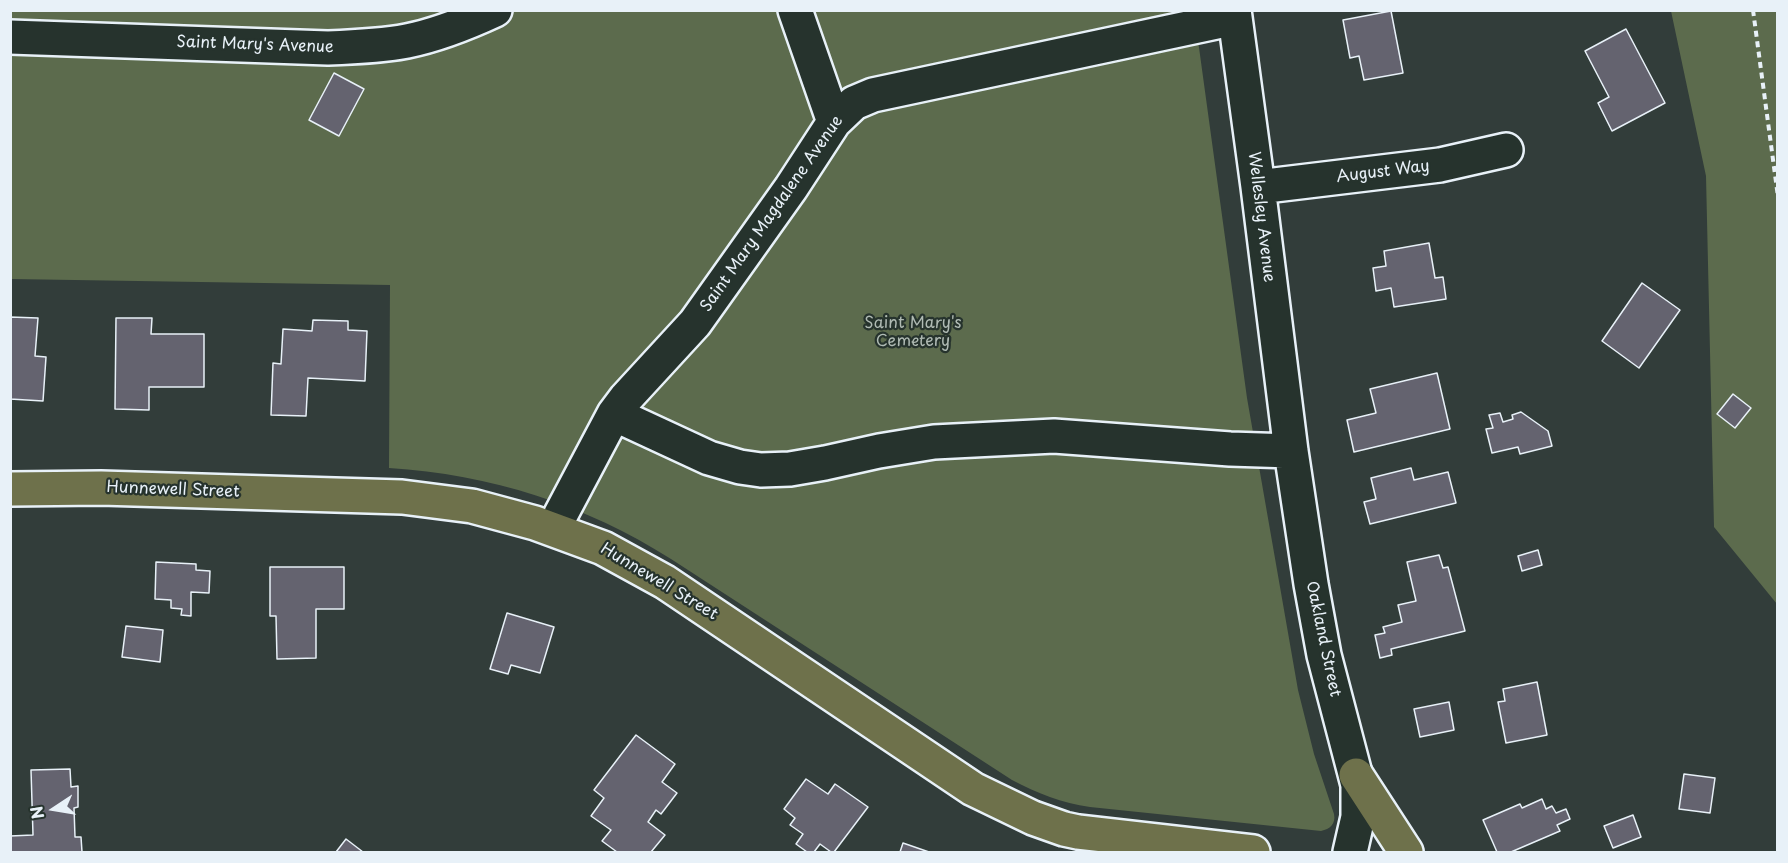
<!DOCTYPE html>
<html>
<head>
<meta charset="utf-8">
<style>
  body { margin:0 }
  #map { position:relative; width:1788px; height:863px; overflow:hidden; background:#323d3a; font-family:"Playpen Sans",sans-serif }
  canvas { display:block }
  .frame { position:absolute; inset:0; border:12px solid #e8f1f8; pointer-events:none }
  .north { position:absolute; left:24px; top:779px; width:60px; height:60px; -webkit-text-stroke:4px #26332d; paint-order:stroke; rotate:258deg; font-size:16px; font-weight:700; line-height:24px; text-align:center; color:#e8f1f8 }
  .north::after { content:''; display:block; margin:auto; width:21px; height:27px; background:#e8f1f8; clip-path:polygon(50% 0,100% 100%,50% 72%,0 100%) }
</style>
</head>
<body>
<div id="map">
<canvas width="1788" height="863"></canvas>
<div class="frame"></div>
<div class="north">N</div>
</div>
<script>
const c = document.querySelector('canvas').getContext('2d');
c.lineJoin = 'round';
function paint(path, color) {
  c.fillStyle = color;
  c.fill(path, 'evenodd');
}
function strokePath(path, color, width, dash) {
  c.strokeStyle = color;
  c.lineWidth = width;
  c.lineCap = dash ? 'butt' : 'round';
  c.setLineDash(dash || []);
  c.stroke(path);
}
function drawText(font, color, halo, rows, align = 'center') {
  c.font = font + ' "Playpen Sans",sans-serif';
  c.lineWidth = 4.5;
  c.setLineDash([]);
  c.textBaseline = 'middle';
  c.strokeStyle = halo;
  c.fillStyle = color;
  for (const [text, x, y, turn = 0] of rows) {
    c.save();
    c.translate(x, y);
    c.rotate((+turn || 0) * Math.PI / 180);
    c.textAlign = isNaN(turn) ? turn : align;
    if (halo) c.strokeText(text, 0, 0);
    c.fillText(text, 0, 0);
    c.restore();
  }
}
paint(new Path2D(`
  M11,11H1194L1247,398L1298,690L1314,754L1334,814C1336,824 1330,829 1321,831L1090,807C1062,803 1037,793 1012,780L671,559C586,505 490,474 389,468L390,285L11,279Z
  M1671,11H1777V604L1714,527L1706,176Z`), '#5c6b4d');
const building = new Path2D(`
  M1391,11L1403,73L1364,80L1359,56L1350,58L1343,20Z
  M1626,29L1665,103L1612,131L1598,103L1609,97L1585,51Z
  M334,73L364,89L339,136L309,120Z
  M1429,243L1435,278L1443,277L1446,299L1394,307L1391,288L1376,291L1373,268L1386,266L1384,251Z
  M1642,283L1680,310L1639,368L1602,341Z
  M10,317L38,318L35,356L46,357L43,401L10,399Z
  M116,318H152L151,334H204V387H149V410L115,409Z
  M313,320L348,321V330L367,331L365,381L308,378L306,416L271,415L273,363L281,364L283,329L312,331Z
  M1437,373L1450,429L1354,452L1347,420L1376,413L1370,389Z
  M1733,394L1751,408L1735,428L1717,414Z
  M1521,412L1548,431L1552,446L1520,454L1518,447L1492,453L1486,429L1493,428L1489,415L1500,413L1503,422L1513,419L1512,415Z
  M1411,468L1414,480L1448,472L1456,503L1370,524L1364,502L1376,499L1371,478Z
  M1538,550L1542,565L1522,571L1518,556Z
  M1439,555L1443,568L1448,567L1465,631L1391,649L1392,655L1380,658L1375,635L1385,633L1383,627L1402,622L1398,605L1416,601L1407,562Z
  M156,562L196,564V570L210,571L209,593L191,592V616L181,615L182,609L171,608V600L155,599Z
  M270,567H344V609H316V658L277,659L276,616H270Z
  M507,613L554,627L540,673L511,665L508,674L490,669Z
  M126,626L163,630L160,662L122,657Z
  M1537,682L1547,735L1506,743L1498,702L1505,701L1503,689Z
  M1449,702L1454,730L1420,737L1414,709Z
  M636,735L675,764L662,782L677,793L661,814L656,810L648,822L665,835L651,852H617L602,841L611,830L591,816L604,798L594,790Z
  M70,769L71,787L78,786V807L74,808L75,837H81L82,852H10V836L33,835L31,770Z
  M1684,774L1715,778L1710,813L1679,809Z
  M806,779L828,794L835,784L868,807L834,852H831L820,844L814,852H807L796,844L803,834L790,825L795,818L784,809Z
  M1542,799L1546,809L1552,806L1556,813L1566,809L1570,819L1557,825L1560,831L1511,852H1497L1483,820L1520,804L1522,808Z
  M1633,815L1641,837L1613,848L1604,826Z
  M346,839L363,852H336Z
  M903,843L929,852H900Z`);
paint(building, '#64636f');
strokePath(building, '#e8f1f8', 1.5);
const minor = new Path2D(`
  M795,10L834,122
  M1234,10L1258,187L1291,451L1311,584L1324,655L1358,785V817L1350,852
  M10,37L328,48C355,47 381,46 407,41C437,35 467,23 495,10
  M1258,187L1440,165L1506,150
  M614,414L709,458L740,467L761,470L790,469L825,463L879,451L934,442L1054,436L1230,449L1291,451
  M555,529L561,514L614,414L626,398L695,323L791,188L834,122L854,103L873,95L1235,18`);
const major = new Path2D(`
  M10,489L101,488L402,497L472,506L535,523L603,548L665,582L973,789L1033,818L1064,829L1078,832L1253,852
  M1356,775L1406,852`);
strokePath(minor, '#e8f1f8', 38);
strokePath(major, '#e8f1f8', 38);
strokePath(new Path2D(`
  M1753,10L1778,197`), '#e8f1f8', 4, [6, 4.5]);
strokePath(minor, '#26332d', 33);
strokePath(major, '#6e714b', 33);
drawText('16px', '#e8f1f8', '#26332d', [
  ["Saint Mary's Avenue",255,45,2],
  ["August Way",1383,172,-7],
  ["Saint Mary Magdalene Avenue",772,214,-55],
  ["Wellesley Avenue",1261,217,83],
  ["Hunnewell Street",173,490,2],
  ["Hunnewell Street",659,582,31],
  ["Oakland Street",1323,639,78]
]);
drawText('16px', '#b0bbb4', '#26332d', [
  ["Saint Mary's",913,324],
  ["Cemetery",913,342]
]);
</script>
</body>
</html>
